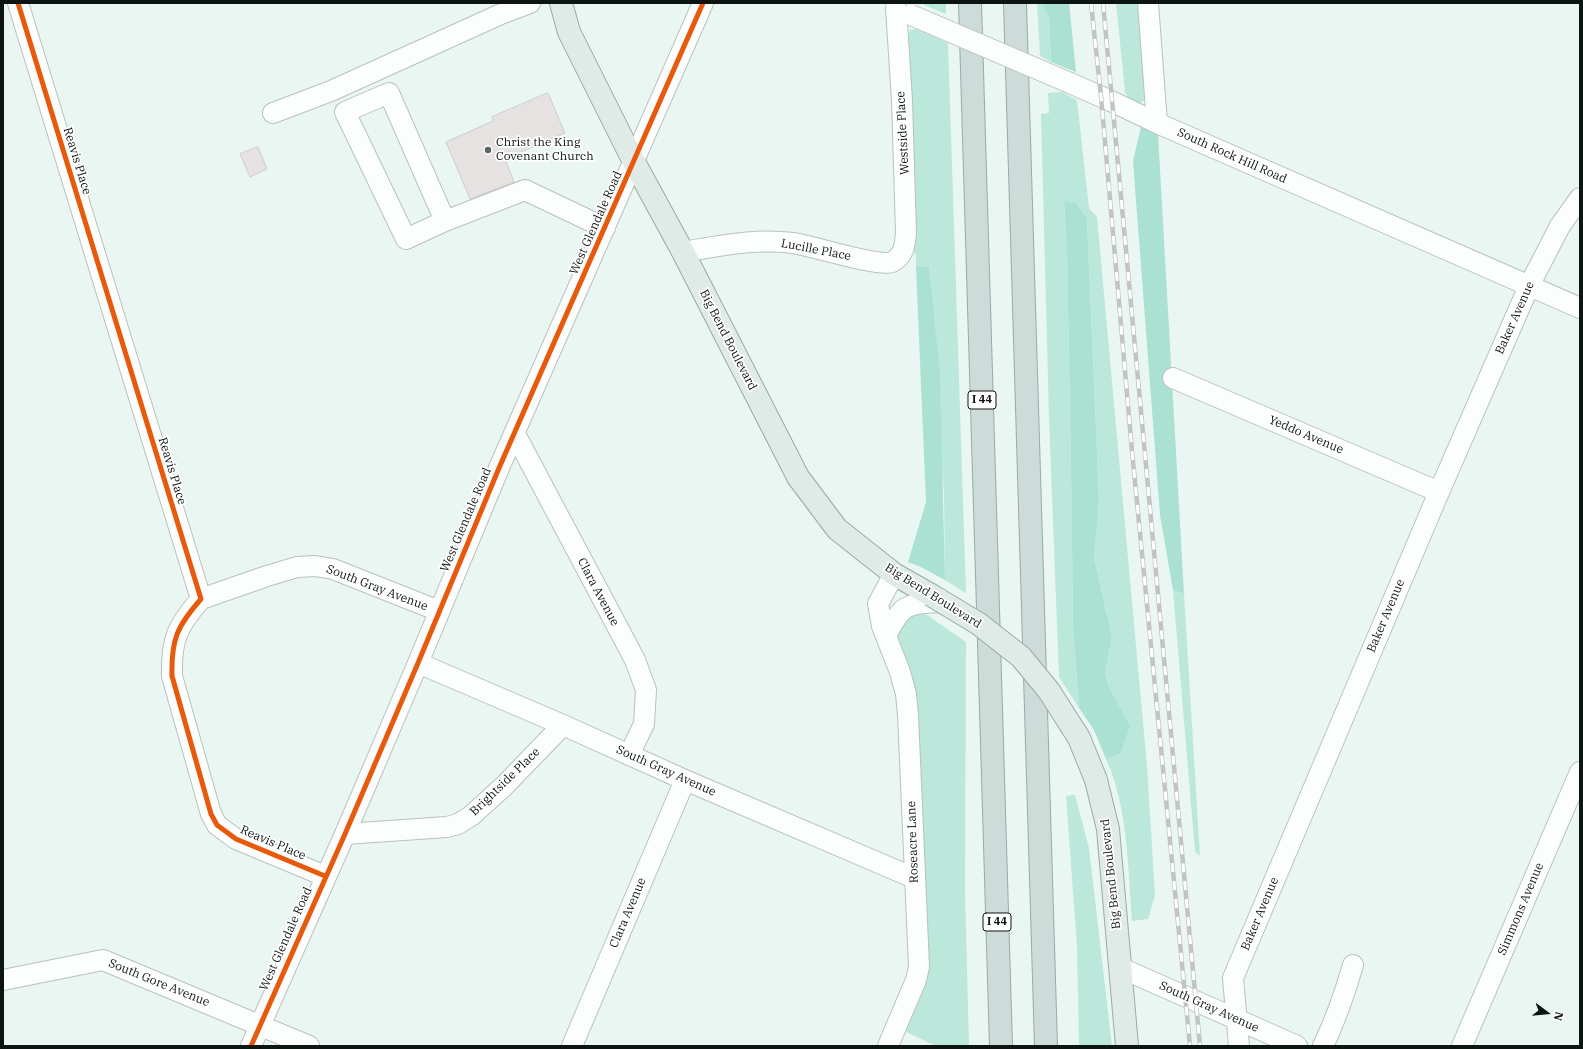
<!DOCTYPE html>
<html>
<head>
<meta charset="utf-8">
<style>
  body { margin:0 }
  #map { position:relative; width:1583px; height:1049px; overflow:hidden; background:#eaf6f2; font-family:"IBM Plex Serif",serif }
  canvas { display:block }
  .frame { position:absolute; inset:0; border:4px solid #0d1513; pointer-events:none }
  .north { position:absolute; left:1527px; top:993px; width:40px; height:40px; -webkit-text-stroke:3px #fff; paint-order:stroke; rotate:106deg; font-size:11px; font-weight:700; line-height:16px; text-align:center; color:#0d1513 }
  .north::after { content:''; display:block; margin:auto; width:14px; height:18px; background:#0d1513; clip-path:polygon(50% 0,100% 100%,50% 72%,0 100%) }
</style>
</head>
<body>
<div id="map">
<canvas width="1583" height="1049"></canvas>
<div class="frame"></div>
<div class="north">N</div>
</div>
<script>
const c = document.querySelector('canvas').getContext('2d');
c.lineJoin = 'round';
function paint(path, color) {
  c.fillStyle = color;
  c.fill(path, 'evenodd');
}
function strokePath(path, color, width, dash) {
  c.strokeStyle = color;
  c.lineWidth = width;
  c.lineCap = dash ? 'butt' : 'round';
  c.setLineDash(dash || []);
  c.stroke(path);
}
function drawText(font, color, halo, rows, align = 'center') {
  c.font = font + ' "IBM Plex Serif",serif';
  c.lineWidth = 3.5;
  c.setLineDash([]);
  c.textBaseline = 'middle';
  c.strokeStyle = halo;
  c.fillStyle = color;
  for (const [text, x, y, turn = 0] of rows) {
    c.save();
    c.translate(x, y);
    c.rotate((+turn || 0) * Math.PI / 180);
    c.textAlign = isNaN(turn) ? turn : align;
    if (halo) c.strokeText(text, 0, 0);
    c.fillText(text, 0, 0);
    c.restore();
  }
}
paint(new Path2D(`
  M924,3H946V14L924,5Z
  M1037,3H1043L1049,18L1051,62L1040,56Z
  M1116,3H1141L1146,99C1135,108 1130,102 1125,92Z
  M916,29L948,43L966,593L945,580L944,493L929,267H916V254L911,249L907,38L910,30Z
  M1062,92L1077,100L1089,208L1097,217L1147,766L1155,895L1148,919L1132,921C1128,870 1128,806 1106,759L1120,754L1109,688L1105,674L1112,637L1094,558L1099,501L1087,219L1064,202L1067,252L1071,466L1073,627L1079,708L1059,677L1049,418L1041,114L1049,113L1048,93Z
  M1173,590L1184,594L1200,856L1195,852Z
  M919,613L927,615L966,642L965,891L969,1046H936L906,1032L922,986L897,626L902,617Z
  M1075,795L1089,848L1112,1046H1079L1077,947L1066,796Z`), '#bbe8db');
paint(new Path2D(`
  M1045,3H1069L1076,72L1051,62L1049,18L1043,6Z
  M1141,127L1158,134L1184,594L1173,590L1160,515L1133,161Z
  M1064,202L1076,203L1087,219L1099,501L1094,558L1112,637L1105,674L1109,688L1130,726L1120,754L1106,759L1094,730L1079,708L1073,627L1071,466L1067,252Z
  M916,267H929L940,375L945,580L921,567L908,562L926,502Z`), '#aae1d2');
const building = new Path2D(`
  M548,93L565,133L505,159L514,182L470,199L446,142L493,121L492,117Z
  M258,147L267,169L250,177L240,154Z`);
paint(building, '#e5e2e1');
strokePath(building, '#cccdcc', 1);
const minor = new Path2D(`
  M18,3L201,599C177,626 171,640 172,676L211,814L217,825L236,839L325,876
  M1148,3L1157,123
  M1070,83L1111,101L1157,123L1580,308
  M273,113L331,91L501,14L530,3
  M445,221L406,239L345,112L389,93L445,221L525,190L605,228
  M683,252C719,246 756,238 793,243C813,246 878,267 892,262C904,256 905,245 906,233L902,101L896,8
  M1173,378L1439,492
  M515,434L635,660L646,690L644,724L629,755
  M201,599L267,576L297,567L315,566L333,569L439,611
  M886,636C903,602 907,604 943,602
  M418,663L563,725L685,780L914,878
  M345,834L447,827L458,824L471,816L504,786L563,725
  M1121,968L1297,1046
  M3,980L103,960L309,1046
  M251,1046L345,834L418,663L499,468L703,3
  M572,1046L685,780
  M888,1046L916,980L919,967L908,715L906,694L900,672L882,626L878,604L894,574
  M1239,1046L1233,978L1439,492L1529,286L1560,226L1580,198
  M1323,1046C1336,1019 1345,993 1353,965
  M1462,1046L1580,772`);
const major = new Path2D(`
  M561,3L569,32L634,162L683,252L798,477L837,529L894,574L931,595
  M1096,780L1108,829L1127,1046`);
const highway = new Path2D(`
  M970,3L1001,1046
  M1015,3L1046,1046`);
strokePath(minor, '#b8c1be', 22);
strokePath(major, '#97aba6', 24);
strokePath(highway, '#97aba6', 24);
strokePath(minor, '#fcfefd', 20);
strokePath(major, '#e0eae7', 22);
strokePath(highway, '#cedcd9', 22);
const rail = new Path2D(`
  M1091,3L1101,96L1132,451L1190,1046
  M1103,3L1200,1046`);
strokePath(rail, '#c1c4c3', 4.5);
strokePath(rail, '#fff', 3, [9]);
const minorBridge = new Path2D(`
  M911,15L1070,83`);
const majorBridge = new Path2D(`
  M931,595L979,624L1021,657L1049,691L1079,738L1096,780`);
strokePath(minorBridge, '#b8c1be', 22, []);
strokePath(majorBridge, '#97aba6', 24, []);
strokePath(minorBridge, '#fcfefd', 20);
strokePath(majorBridge, '#e0eae7', 22);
strokePath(new Path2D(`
  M18,3L201,599C177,626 171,640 172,676L211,814L217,825L236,839L325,876
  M251,1046L345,834L418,663L499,468L703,3`), '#e8590c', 5);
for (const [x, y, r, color] of [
  [488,150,4,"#5a6461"]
]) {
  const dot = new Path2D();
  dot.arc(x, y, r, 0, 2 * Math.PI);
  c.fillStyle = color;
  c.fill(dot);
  strokePath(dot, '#fff', 1.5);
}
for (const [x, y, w] of [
  [982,400,28],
  [997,922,28]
]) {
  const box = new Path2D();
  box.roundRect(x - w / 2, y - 9, w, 18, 3);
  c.fillStyle = '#fff';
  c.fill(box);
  strokePath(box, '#0d1513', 1);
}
drawText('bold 11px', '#0d1513', null, [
  ["I 44",982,400],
  ["I 44",997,922]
]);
drawText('12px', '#0d1513', '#fff', [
  ["Westside Place",903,133,-93],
  ["South Rock Hill Road",1232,156,24],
  ["Reavis Place",77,161,73],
  ["West Glendale Road",596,223,-66],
  ["Lucille Place",816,250,11],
  ["Baker Avenue",1515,318,-66],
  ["Big Bend Boulevard",728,340,63],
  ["Yeddo Avenue",1306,435,23],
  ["Reavis Place",172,471,73],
  ["West Glendale Road",466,520,-67],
  ["South Gray Avenue",377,588,21],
  ["Clara Avenue",598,592,62],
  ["Big Bend Boulevard",933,596,32],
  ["Baker Avenue",1386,616,-67],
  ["South Gray Avenue",666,771,24],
  ["Brightside Place",505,782,-44],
  ["Roseacre Lane",913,842,-92],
  ["Reavis Place",273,843,23],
  ["Big Bend Boulevard",1111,874,-96],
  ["Simmons Avenue",1521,909,-67],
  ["Clara Avenue",628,913,-67],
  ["Baker Avenue",1260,914,-67],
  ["West Glendale Road",286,939,-66],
  ["South Gore Avenue",159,983,22],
  ["South Gray Avenue",1209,1007,24]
]);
drawText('12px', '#0d1513', '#fff', [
  ["Christ the King",496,143],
  ["Covenant Church",496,157]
], 'left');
</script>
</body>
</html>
